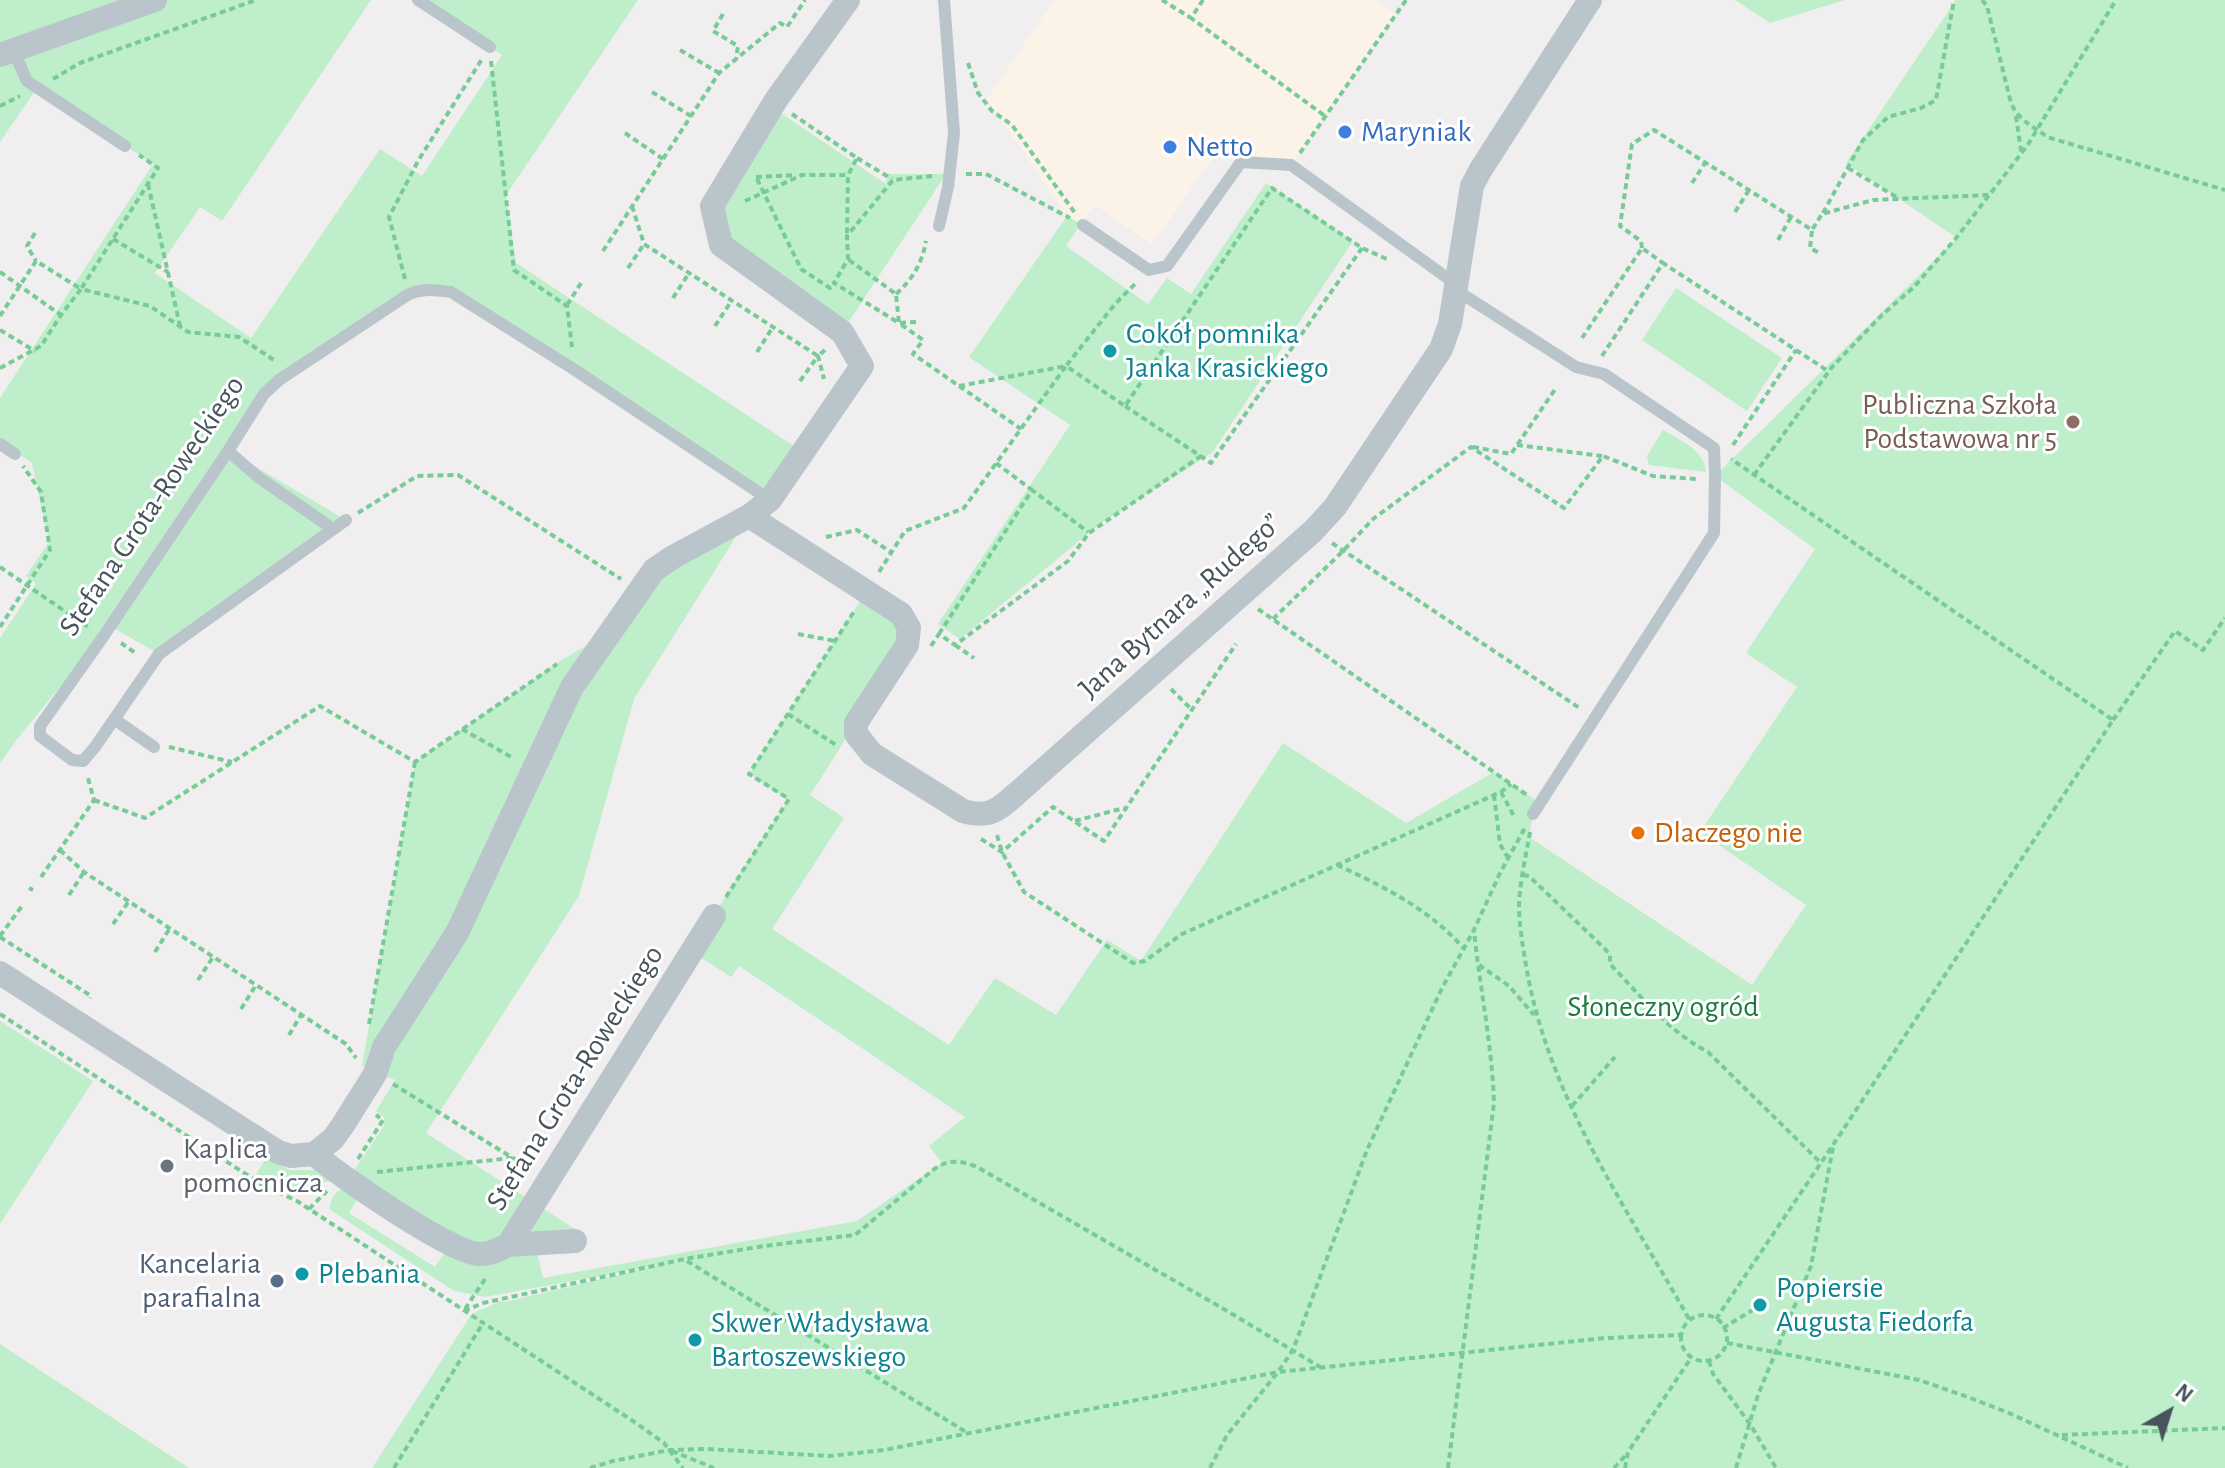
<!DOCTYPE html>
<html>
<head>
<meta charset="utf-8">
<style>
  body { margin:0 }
  #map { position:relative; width:2225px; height:1468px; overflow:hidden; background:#f1eeef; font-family:"Alegreya Sans",sans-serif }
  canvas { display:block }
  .north { position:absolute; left:2129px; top:1372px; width:80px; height:80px; -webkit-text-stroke:6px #fff; paint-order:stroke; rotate:39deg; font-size:22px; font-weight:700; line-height:32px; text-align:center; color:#47545b }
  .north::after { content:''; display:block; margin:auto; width:28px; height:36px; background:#47545b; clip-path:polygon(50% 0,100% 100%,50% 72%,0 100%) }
</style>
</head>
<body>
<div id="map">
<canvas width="2225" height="1468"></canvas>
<div class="north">N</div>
</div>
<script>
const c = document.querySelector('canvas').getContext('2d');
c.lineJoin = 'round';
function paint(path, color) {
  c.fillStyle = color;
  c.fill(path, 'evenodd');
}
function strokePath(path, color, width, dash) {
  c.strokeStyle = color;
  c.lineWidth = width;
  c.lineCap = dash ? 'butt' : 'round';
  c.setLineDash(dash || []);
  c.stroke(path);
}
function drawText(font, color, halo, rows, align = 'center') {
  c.font = font + ' "Alegreya Sans",sans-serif';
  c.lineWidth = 6;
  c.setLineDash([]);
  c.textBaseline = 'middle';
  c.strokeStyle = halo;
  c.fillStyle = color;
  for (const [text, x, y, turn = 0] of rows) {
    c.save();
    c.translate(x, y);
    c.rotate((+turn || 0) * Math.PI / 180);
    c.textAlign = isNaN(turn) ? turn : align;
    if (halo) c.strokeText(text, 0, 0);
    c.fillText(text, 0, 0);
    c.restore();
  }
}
paint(new Path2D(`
  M1054,0H1375L1396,14L1291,165L1241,162L1220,148L1152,244L1095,205L1081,224L1067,216L987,99Z`), '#fbf3e8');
paint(new Path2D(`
  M0,0H371L222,221L200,207L155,273L251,338L380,149L422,176L502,55L418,0H638L506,195L516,263L803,452L770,500L451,292L420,290L279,380L229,451L346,520L159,654L110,626L18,738L0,763V638L36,584L26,576L49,542L32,463L0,442V398L153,164L37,88L0,142Z
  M1735,0H1845L1770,23Z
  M1956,0H2225V1468H372L471,1315C481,1307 491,1308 499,1301L505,1302L660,1265L485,1297L454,1291L332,1211L329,1208L333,1196L342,1188L358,1198L349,1213L435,1267L445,1252L353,1172L384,1126V1117L376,1111L395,1080L362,1066L415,762L562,660L609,632L643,584L749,516L634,699L579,896L426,1133L581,1233L535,1243L543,1278L857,1221L942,1163L929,1146L965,1117L739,966L731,977L692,952L730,889L788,800L749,774L866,592L909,628L856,723L810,795L844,818L772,929L949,1045L995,978L1056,1015L1107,940L1141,961L1283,743L1406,823L1494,772L1540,803L1533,814L1529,837L1752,985L1806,905L1700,832L1797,687L1746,653L1815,549L1715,476L1957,238L1846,163Z
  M782,114L886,184L888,174H946L842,332L721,245L712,206Z
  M1266,183L1353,241L1212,453L1101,523L960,639L938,624L1070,425L969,357L1067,216L1081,224L1066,246L1148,304L1167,278L1191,294Z
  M1676,288L1782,358L1747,411L1642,340Z
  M1663,430C1681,441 1705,450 1706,472L1649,465L1647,456Z
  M0,1021L93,1081L0,1224Z
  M266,1159L290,1170H315L331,1179C306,1194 280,1188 256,1174Z
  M0,1344L189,1468H0Z`), '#beeeca');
strokePath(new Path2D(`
  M1162,0L1191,18
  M1203,0L1191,18L1325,116
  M1982,0L1987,6L2011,103C2019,121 2033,126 2047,137L2225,190
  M723,14L713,31L738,46L736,59
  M680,50L719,73
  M491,61L514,270L567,306L572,347
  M968,63L978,93L992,111L1012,125L1075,213
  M53,79L80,63L256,0
  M652,92L691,116
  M0,106L20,96
  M792,114L857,158L848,175L847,233
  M2016,116L2021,151
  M625,133L663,159
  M1300,153L1406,0
  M857,158L892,179
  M1848,168L1898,198
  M966,174H986L1070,218
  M756,177L796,175
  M757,179L801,269L830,288L834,283
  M1692,183L1705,163
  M148,184L180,326
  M745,201L802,175H848
  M632,206L644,244L818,356L826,349
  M1735,212L1749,190
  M1823,213L1863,140L1888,117L1921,108L1936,100L1954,0
  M1812,231L1810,248L1821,254
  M35,233L27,246L36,261
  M113,239L168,272
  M1778,240L1791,217
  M1642,248L1641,241L1620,226L1632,144L1654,130L1812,230L1822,214L1873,200L1989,195
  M603,251L719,73L780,23L787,27L805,0
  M849,260L896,294L899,323L923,340L913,354L1021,429
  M628,268L644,244
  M0,272L61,315
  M405,279L389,217L418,161L482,59
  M896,294C913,279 922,263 926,241
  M673,298L689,273
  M567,305L583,280
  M0,316L36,261L81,289L158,168L139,155
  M916,322L899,323L834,283L848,259L847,236L893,180L933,176
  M715,326L732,300
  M0,330L35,351
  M1582,338L1642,248L1663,263
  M757,352L773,327
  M1602,356L1663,263L1828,371
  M0,368L41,346L61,315L81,289L150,306L188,332L239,337L277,362
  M800,381L818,356L824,379
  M959,386L1066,366L1115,304L1136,283
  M1125,406L1211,463L1362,248
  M1517,445L1602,456
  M1733,445L1796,350
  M1473,447L1511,454L1556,388
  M996,463L1032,490
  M1754,475L1832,367L1882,315L1914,287L1957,237L2027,146L2116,0
  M358,513L417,476L458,475L621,579
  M826,537L857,530L891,552
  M1332,543L1581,709
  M0,567L91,629
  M879,572L905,531L964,508L1066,366L1125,406L1272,188L1362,248L1389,260
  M1258,609L1527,795
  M1273,619L1343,551L1373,519L1471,447L1564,508L1603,456L1653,476L1697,479
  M0,627L50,550L41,492L23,466
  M798,634L835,641
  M939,634L1032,490L1088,532
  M121,643L137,654
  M955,645L974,658
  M931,646L939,634L955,645L1068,561L1089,533L1201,456
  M1171,689L1192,710
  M788,714L836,745
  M2113,720L2175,631L2203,650L2225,618
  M462,729L513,758
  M169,747L232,762
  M1501,792L1515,818
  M1494,795L1500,844L1508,858
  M94,800L145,818L320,706L415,762L557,664
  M1075,821L1124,808
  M1530,832C1526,856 1520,880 1519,905C1519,923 1522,941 1525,959C1545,1092 1625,1205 1689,1319
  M997,835L1002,852L1024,892L1133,963L1145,961L1182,934L1501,792L1511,784
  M981,839L1002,852L1053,807L1104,841L1236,644
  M60,850L84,872L346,1044L356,1058
  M1337,865C1383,886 1431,910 1464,949
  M1523,875L1529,876L1605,949L1610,955V964C1640,995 1669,1032 1708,1052L1821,1163
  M41,877L94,800L88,778
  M29,888L33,890
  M69,895L84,872
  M726,897L789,799L749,774L855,610
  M113,924L129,901
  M0,936L22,906
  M0,937L91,996L90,998
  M155,952L170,928
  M1479,965L1509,986L1534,1015
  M198,980L213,957
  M241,1009L256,985
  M0,1014L261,1184L297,1201L636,1423L664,1443L683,1468
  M369,1024L415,762
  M289,1035L301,1015
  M393,1084L529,1168
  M1572,1106L1615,1057
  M358,1159L383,1120L376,1115
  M377,1172L512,1158
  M309,1209L327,1191
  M687,1261L966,1432
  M465,1309L487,1276
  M464,1311L483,1303L685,1259L764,1246L855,1235L933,1170C947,1159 961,1160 977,1167L1234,1315L1320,1367
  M1681 1338a23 23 0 1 1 46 0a23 23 0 1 1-46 0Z
  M1716,1319L1833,1145L2113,720L1731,459
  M1723,1328L1756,1308
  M1727,1343L1919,1380L1965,1396L2009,1413L2128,1468
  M1709,1361L1713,1374L1750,1424L1776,1468
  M2062,1435L2225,1428
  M672,1451L714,1468
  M394,1468L483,1323
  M590,1468L613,1461L670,1450L707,1449L829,1456L884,1450L1278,1372L1605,1338L1680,1335
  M1210,1468L1227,1435L1278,1372L1293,1350L1367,1150L1442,988L1474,930L1500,873L1526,826
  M1448,1468L1494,1103C1492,1045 1480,988 1474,931
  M1614,1468L1626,1455
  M1625,1468L1628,1452L1691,1358
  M1736,1468L1758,1395L1811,1266L1833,1147`), '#77cb97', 4, [6, 4]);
strokePath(new Path2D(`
  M418,0L490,47
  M13,50L27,81L125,146
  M1083,225L1149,270L1167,266L1241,162L1291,165L1457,285
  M939,226L948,187L954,133L944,0
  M1456,290L1576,367L1604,374L1714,448L1715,476L1714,533L1533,814
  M0,444L15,454
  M228,451L258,477L333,529
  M346,520L159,654L95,747L83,761L72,760L40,736V726L103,637L228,451L264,394L279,380L409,294C424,288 435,290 451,292L575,370L770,500
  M114,719L154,747`), '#bac5cb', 12);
strokePath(new Path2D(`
  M0,55L155,0
  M749,516L901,614L909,628L907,645L856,723V734L872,754L963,811C993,820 1002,806 1023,788L1313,531L1335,507L1441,349L1450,324L1472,186L1481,169L1590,0
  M0,973L278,1152L291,1156L314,1154L333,1139L343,1125L375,1074L384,1047L457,933L572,687L654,570L673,557L749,516L770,500L862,366L842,332L721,245L712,206L776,100L848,0
  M314,1154C337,1174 452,1254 479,1254C489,1255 499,1249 508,1245L714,916
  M508,1245L575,1241`), '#bac5cb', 24);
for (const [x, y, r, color] of [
  [1345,132,8,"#3f7fe0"],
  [1170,147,8,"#3f7fe0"],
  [1110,351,8,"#0f9aa8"],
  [2073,422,8,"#8d6e63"],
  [1638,833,8,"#e8710a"],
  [167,1166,8,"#6b7280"],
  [302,1274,8,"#0f9aa8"],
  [277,1281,8,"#5c6f8a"],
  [1760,1305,8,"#0f9aa8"],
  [695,1340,8,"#0f9aa8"]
]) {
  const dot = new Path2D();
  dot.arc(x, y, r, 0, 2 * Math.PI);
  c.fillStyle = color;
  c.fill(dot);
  strokePath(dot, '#fff', 3);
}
drawText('30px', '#366cbe', '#fff', [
  ["Maryniak",1361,132],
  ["Netto",1186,147]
], 'left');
drawText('30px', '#0d838f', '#fff', [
  ["Cokół pomnika",1126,334],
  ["Janka Krasickiego",1126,368],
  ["Plebania",318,1274],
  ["Popiersie",1776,1288],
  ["Augusta Fiedorfa",1776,1322],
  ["Skwer Władysława",711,1323],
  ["Bartoszewskiego",711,1357]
], 'left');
drawText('30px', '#785e54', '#fff', [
  ["Publiczna Szkoła",2057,405],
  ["Podstawowa nr 5",2057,439]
], 'right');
drawText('30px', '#47545b', '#fff', [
  ["Stefana Grota-Roweckiego",152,506,-56],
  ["Jana Bytnara „Rudego”",1180,606,-42],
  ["Stefana Grota-Roweckiego",575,1078,-58]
]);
drawText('30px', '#c56008', '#fff', [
  ["Dlaczego nie",1654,833]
], 'left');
drawText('30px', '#197b3e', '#fff', [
  ["Słoneczny ogród",1663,1007]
]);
drawText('30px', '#5b616d', '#fff', [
  ["Kaplica",183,1149],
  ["pomocnicza",183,1183]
], 'left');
drawText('30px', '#4e5e75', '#fff', [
  ["Kancelaria",261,1264],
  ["parafialna",261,1298]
], 'right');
</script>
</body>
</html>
